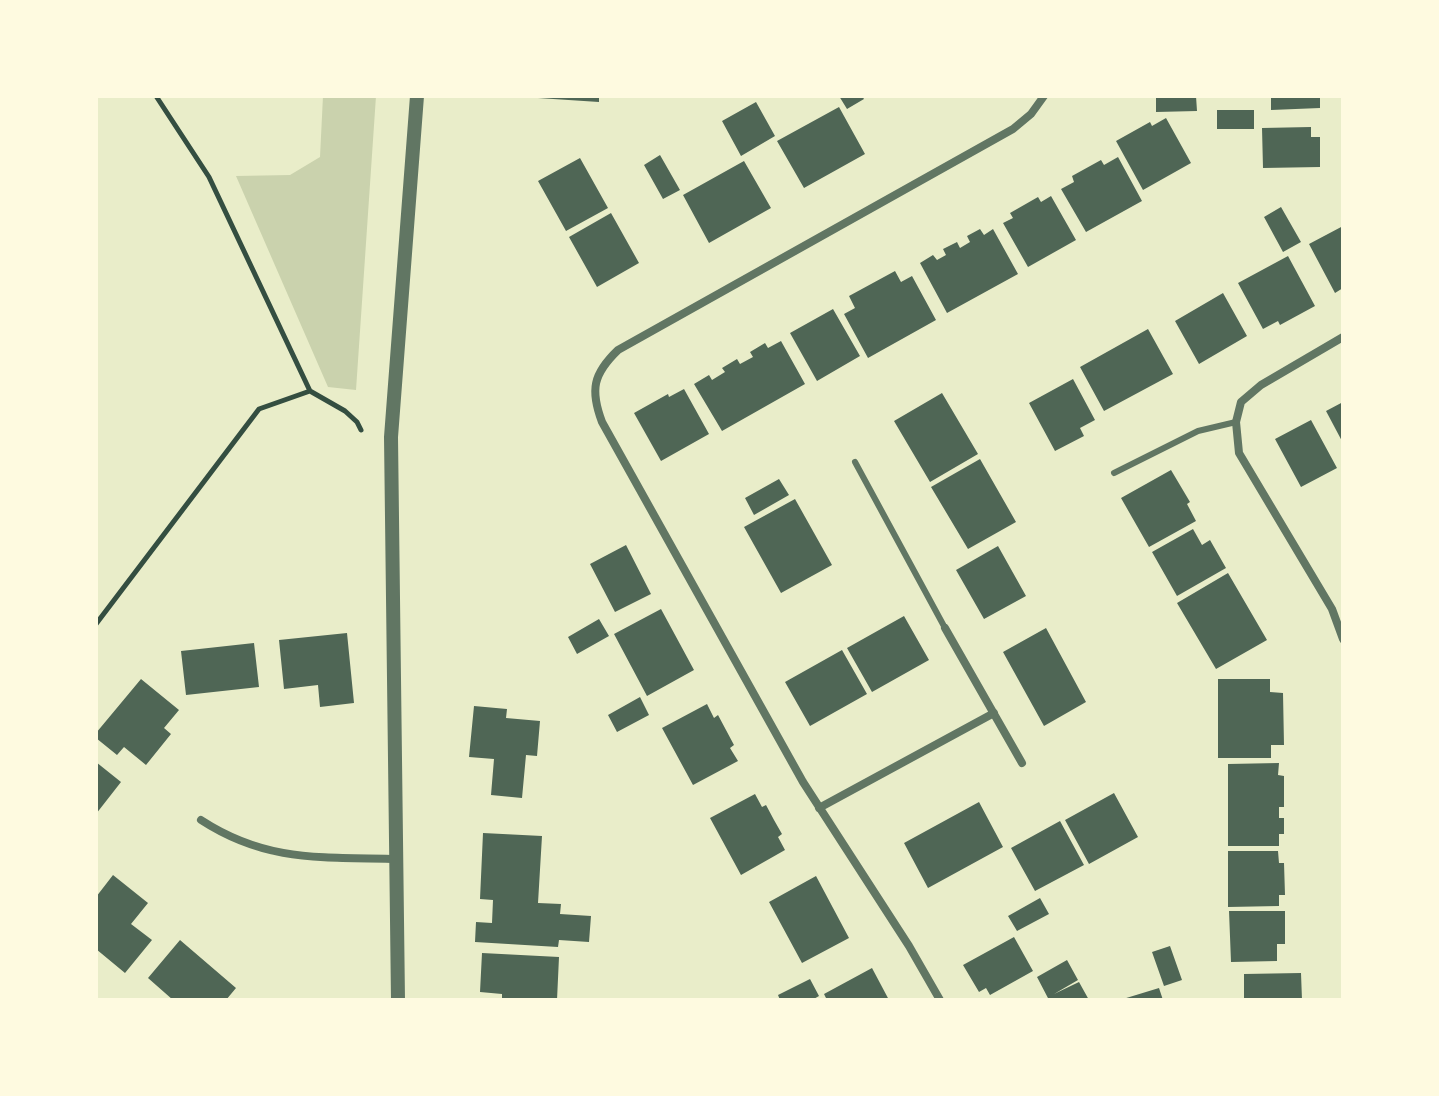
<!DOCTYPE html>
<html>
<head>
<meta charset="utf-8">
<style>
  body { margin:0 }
  #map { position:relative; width:1439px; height:1096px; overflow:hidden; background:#e9edc9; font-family:"DejaVu Sans",sans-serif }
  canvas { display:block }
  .frame { position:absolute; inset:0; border:98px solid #fefae0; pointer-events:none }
</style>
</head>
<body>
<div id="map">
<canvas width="1439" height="1096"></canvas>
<div class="frame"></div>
</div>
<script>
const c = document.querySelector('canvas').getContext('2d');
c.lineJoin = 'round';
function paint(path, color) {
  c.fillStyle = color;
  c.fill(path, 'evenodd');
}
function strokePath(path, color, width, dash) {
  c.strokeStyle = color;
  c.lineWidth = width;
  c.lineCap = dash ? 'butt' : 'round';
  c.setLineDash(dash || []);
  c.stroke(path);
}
paint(new Path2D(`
  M323,96H376L356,390L328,387L236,176L290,175L320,157Z`), '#cad2ad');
paint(new Path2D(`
  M539,96H599V102L538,98Z
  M839,96H862L864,99L847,109Z
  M1156,96H1196L1197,111L1156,112Z
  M1271,96H1320V108L1271,110Z
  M756,102L775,136L741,156L722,121Z
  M839,107L865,154L804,188L777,141Z
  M1217,110H1254V129H1217Z
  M1166,118L1191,163L1143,190L1116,141L1150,122L1152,126Z
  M1311,127V137H1320V167L1263,168L1262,128Z
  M660,155L680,190L663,199L644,165Z
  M1118,157L1142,201L1086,232L1061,189L1074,182L1072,176L1101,160L1104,165Z
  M580,158L608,208L566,231L538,181Z
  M744,161L771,208L709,243L683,195Z
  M1051,196L1076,240L1028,267L1003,223L1013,218L1010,213L1038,197L1041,202Z
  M1281,207L1301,242L1283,252L1264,217Z
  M611,213L639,263L597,287L569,237Z
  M1343,226V288L1335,293L1309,244Z
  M980,229L984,235L993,229L1018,274L947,313L920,263L933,255L937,260L946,255L943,249L957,242L960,248L970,242L967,236Z
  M1288,256L1315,306L1280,325L1278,321L1263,329L1238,283Z
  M895,271L901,282L912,276L936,320L868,358L844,314L855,308L849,296Z
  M1223,293L1247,336L1199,364L1175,321Z
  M833,309L860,356L817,381L790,333Z
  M1148,329L1173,374L1104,411L1080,367Z
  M781,341L805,384L722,431L694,384L709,375L712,380L725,372L722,368L737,359L740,364L753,357L750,352L765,343L768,348Z
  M1073,379L1095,420L1080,428L1084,436L1055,451L1029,403Z
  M684,389L709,434L661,461L634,413L668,394L669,397Z
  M942,393L978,454L930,482L894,421Z
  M1343,402V443L1326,411Z
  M1311,420L1337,468L1301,487L1275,439Z
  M980,459L1016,522L968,549L931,487Z
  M1171,470L1190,502L1187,504L1196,521L1149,547L1121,498Z
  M779,479L789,495L754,515L745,498Z
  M795,499L832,565L781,593L744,527Z
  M1193,529L1202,545L1210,540L1226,568L1177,596L1152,552Z
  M626,545L651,594L615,612L590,564Z
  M998,546L1026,596L984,619L956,570Z
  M1228,573L1267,640L1216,669L1177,603Z
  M661,609L694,670L647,696L614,634Z
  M904,616L929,660L872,692L847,648Z
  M599,619L609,636L577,654L568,637Z
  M1046,628L1086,702L1044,726L1003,652Z
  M347,633L354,703L320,707L318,685L284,689L279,640Z
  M254,643L259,687L186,695L181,651Z
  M842,650L867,694L810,726L785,682Z
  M141,679L179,710L164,728L171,734L146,765L124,747L117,755L96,738V733Z
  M1218,679H1270V692L1283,693L1284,745H1271V758H1218Z
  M640,697L649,715L617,732L608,715Z
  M707,704L714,718L718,715L734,745L730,748L738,761L693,785L662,728Z
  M474,706L507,709L506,718L540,721L537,756L526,755L522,798L491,795L494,759L469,757Z
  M96,762L121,782L96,814Z
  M1279,763L1278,775L1284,776V807H1279V818H1284V834H1279V846H1228V764Z
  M1114,793L1138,837L1089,864L1065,820Z
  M755,794L762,807L766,805L774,820L782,834L778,837L785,850L741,875L710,818Z
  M979,802L1003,847L928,888L904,843Z
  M1060,821L1084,865L1035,891L1011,848Z
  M483,833L542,836L538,903L561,904L560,914L591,916L589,942L559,940L558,947L475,942L476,922L492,923L493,900L480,899Z
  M1228,851H1278L1279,863H1284L1285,895H1279V906L1228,907Z
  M113,875L148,903L131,924L152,940L125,973L96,949V897Z
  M816,876L849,938L802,963L769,902Z
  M1040,898L1049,914L1017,931L1008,916Z
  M1229,911H1285V944H1277V961L1231,962Z
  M1014,937L1033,971L990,995L986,988L979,992L963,965Z
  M180,940L236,988L226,1000H173L148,978Z
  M1170,946L1182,980L1164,986L1152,952Z
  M482,953L559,957L557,1000H502V994L480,992Z
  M1067,960L1078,980L1054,994L1079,982L1089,1000H1049L1037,977Z
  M872,968L889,1000H827L824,994Z
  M1301,973L1302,1000H1244V974Z
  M810,979L819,996L812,1000H780L778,995Z
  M1159,988L1163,1000H1123V999Z`), '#4f6655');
strokePath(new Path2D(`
  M156,96L209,177L310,391L345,411L357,422L361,430
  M96,624L259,409L310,391`), '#344e41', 5);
strokePath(new Path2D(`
  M855,462L945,628
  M1114,473L1198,431L1236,422`), '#617663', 6);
strokePath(new Path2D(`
  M1343,337L1261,385L1241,402L1236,422L1239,453L1332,609L1343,639
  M945,628L1022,763
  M819,808L994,713
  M201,820C267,863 323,857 398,859
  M940,1000L909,946L803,782L602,422C590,390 593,374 618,350L1013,129L1031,114L1044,96`), '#617663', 8);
strokePath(new Path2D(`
  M398,1000L391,437L417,96`), '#617663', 14);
</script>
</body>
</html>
